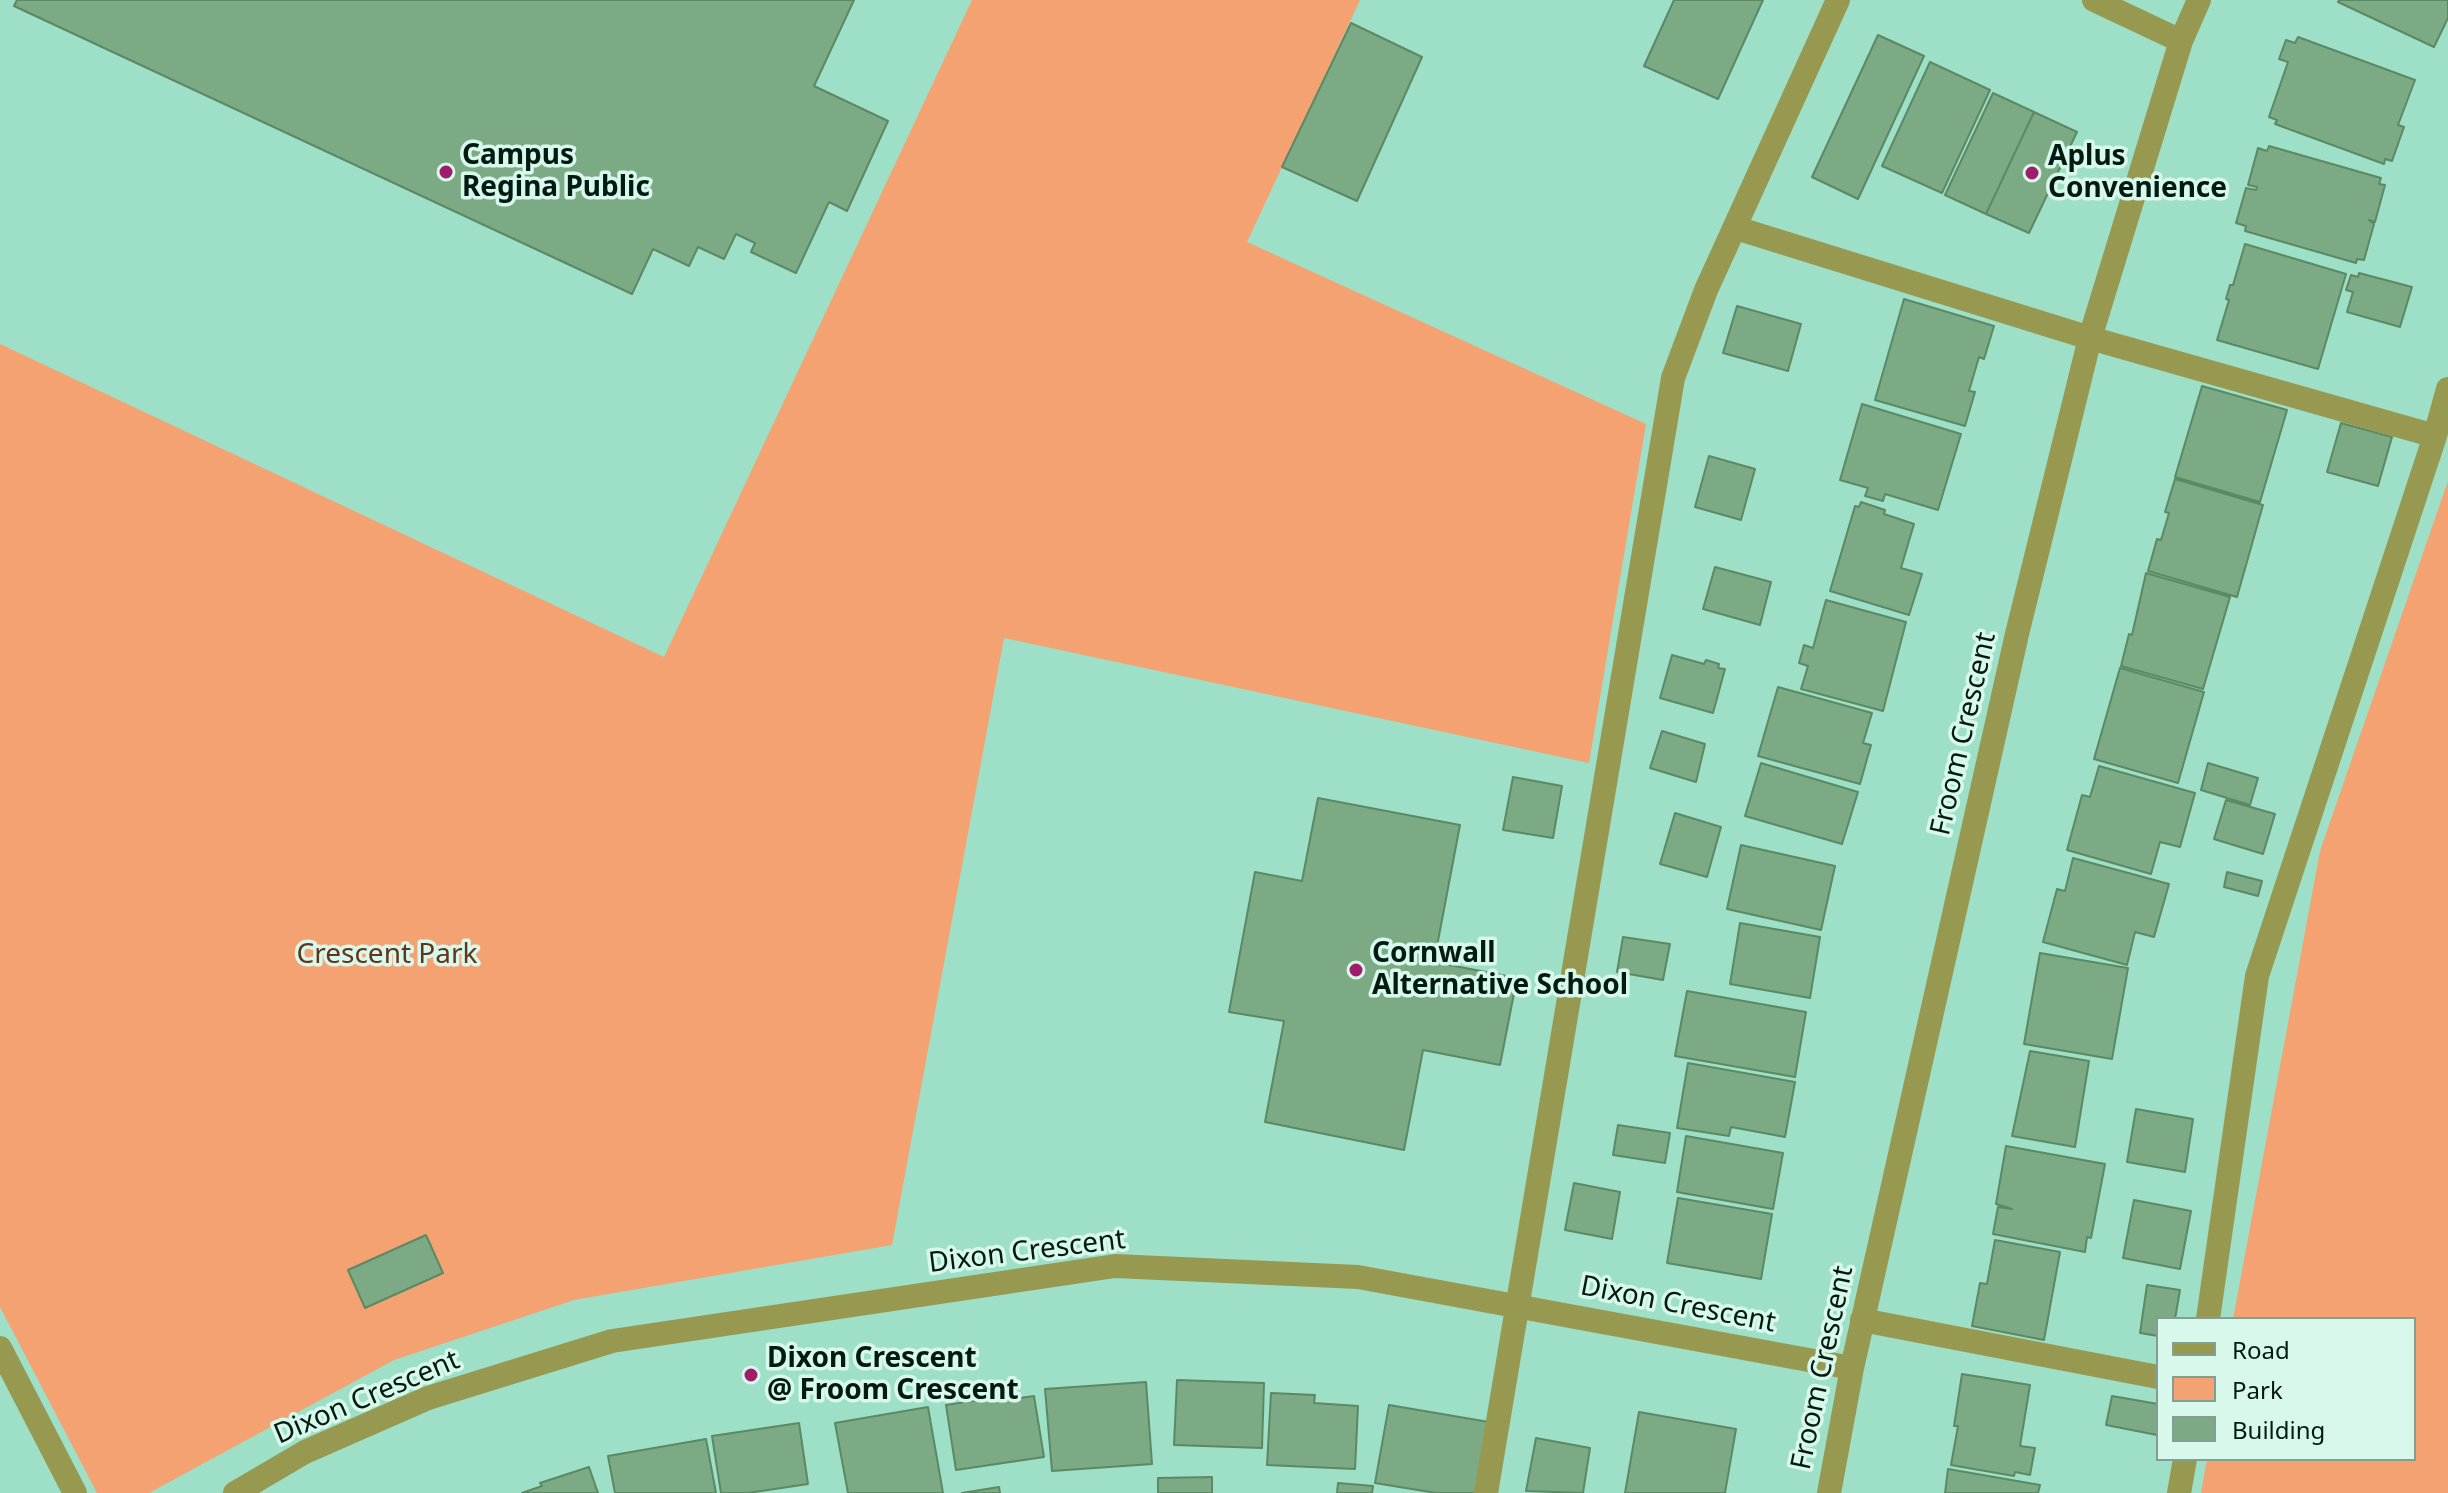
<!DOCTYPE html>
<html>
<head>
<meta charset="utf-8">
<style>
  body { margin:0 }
  #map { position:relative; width:2448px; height:1493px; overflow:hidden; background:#9ddfc7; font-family:"Noto Sans",sans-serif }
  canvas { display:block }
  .legend { position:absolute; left:2156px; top:1317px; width:260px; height:144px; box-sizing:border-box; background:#d8f8eb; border:2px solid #829f94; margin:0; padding:10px 14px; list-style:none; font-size:24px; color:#011a12 }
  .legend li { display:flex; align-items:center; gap:16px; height:40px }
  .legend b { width:40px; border:2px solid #829f94 }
</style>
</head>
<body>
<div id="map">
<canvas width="2448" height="1493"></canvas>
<ul class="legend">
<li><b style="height:10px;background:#979951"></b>Road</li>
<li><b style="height:22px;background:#f5a273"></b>Park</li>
<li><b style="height:22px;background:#7baa84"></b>Building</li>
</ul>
</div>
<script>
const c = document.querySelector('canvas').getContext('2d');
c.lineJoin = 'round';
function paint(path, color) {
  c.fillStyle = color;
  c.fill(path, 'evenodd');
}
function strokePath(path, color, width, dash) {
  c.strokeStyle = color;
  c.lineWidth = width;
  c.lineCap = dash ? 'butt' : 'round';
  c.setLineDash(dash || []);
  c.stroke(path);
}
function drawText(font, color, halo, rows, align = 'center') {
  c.font = font + ' "Noto Sans",sans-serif';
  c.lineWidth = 7;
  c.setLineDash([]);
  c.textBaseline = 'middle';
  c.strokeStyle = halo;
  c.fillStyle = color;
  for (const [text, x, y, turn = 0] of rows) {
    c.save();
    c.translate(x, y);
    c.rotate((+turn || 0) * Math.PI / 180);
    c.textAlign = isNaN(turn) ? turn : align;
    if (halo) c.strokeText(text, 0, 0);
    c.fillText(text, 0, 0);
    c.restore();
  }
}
paint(new Path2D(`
  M972,0H1360L1247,242L1646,424L1589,763L1004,638L892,1245L574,1300L394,1360L149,1493H97L0,1307V344L664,657Z
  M2448,481V1493H2201L2207,1459H2414V1319H2233L2320,851Z`), '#f5a273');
const building = new Path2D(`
  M17,0H854L814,86L888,121L847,211L829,202L796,273L751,252L755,243L736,234L724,259L698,247L689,266L653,249L632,294L14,6Z
  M1674,0H1763L1718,99L1644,66Z
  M2339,0H2448V18L2434,47L2338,2Z
  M1351,23L1422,57L1357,201L1282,167Z
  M1878,35L1924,56L1858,199L1812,177Z
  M2298,37L2415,80L2398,125L2404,127L2392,161L2385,159L2384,164L2275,124L2277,120L2269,117L2288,62L2279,59L2286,40L2295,43Z
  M1930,62L1990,90L1942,193L1882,166Z
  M1993,93L2034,112L1986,214L1945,195Z
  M2034,112L2077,132L2029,233L1986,214Z
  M2269,146L2381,178L2379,184L2385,185L2375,222L2369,220L2374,224L2364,260L2357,259L2356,263L2245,231L2246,226L2236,223L2246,188L2256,190L2257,187L2248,185L2258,148L2267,151Z
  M2245,244L2346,274L2318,369L2217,340L2229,300L2226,299L2230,285H2233Z
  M2359,273L2412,287L2400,327L2347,312L2353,292L2346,290L2351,275L2358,277Z
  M1904,299L1994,326L1984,359L1979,357L1969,391L1975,392L1965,426L1875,400Z
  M1737,306L1801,324L1788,371L1723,353Z
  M2202,386L2287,410L2260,502L2175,477Z
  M1862,404L1961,434L1938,510L1885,494L1883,501L1865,496L1868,488L1840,480Z
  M2341,423L2392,437L2378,486L2327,472Z
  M1709,456L1755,469L1741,520L1695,507Z
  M2175,479L2263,505L2237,597L2148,571L2157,539L2161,540L2169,513L2165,512Z
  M1861,502L1885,510L1884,514L1914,524L1901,568L1922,574L1909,615L1830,591L1855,506L1859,507Z
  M1715,567L1771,582L1760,625L1703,609Z
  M2146,573L2230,597L2203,689L2121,666L2129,634L2132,635Z
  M1826,600L1906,622L1883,711L1801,689L1808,666L1799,663L1804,645L1813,648Z
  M1672,655L1704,664L1706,660L1719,664L1718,668L1725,669L1713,713L1660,698Z
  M2120,668L2204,692L2178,783L2094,759Z
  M1778,687L1872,713L1863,743L1871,745L1860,784L1758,756Z
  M1662,731L1705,744L1696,782L1650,768Z
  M1761,763L1858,792L1842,844L1745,816Z
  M2208,763L2258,778L2250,805L2201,790Z
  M2099,766L2195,793L2180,847L2160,842L2151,874L2067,850L2082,795L2090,797Z
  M1513,777L1562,786L1553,838L1503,830Z
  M1318,798L1460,825L1434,962L1517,978L1500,1065L1423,1050L1404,1150L1265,1122L1284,1021L1229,1012L1255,872L1302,881Z
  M2226,800L2275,814L2263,854L2214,839Z
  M1675,813L1721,827L1707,877L1660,864Z
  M1741,845L1835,866L1821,930L1727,909Z
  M2073,858L2169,884L2154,937L2135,932L2127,965L2043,942L2057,889L2065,891Z
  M2227,872L2262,881L2258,896L2224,887Z
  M1740,923L1820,937L1810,998L1730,984Z
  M1623,937L1670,944L1663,980L1617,972Z
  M2040,953L2128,968L2112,1059L2024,1044Z
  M1687,991L1806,1012L1795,1077L1675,1056Z
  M2030,1051L2089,1061L2075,1147L2012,1136Z
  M1688,1063L1795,1082L1785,1137L1731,1127L1729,1136L1677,1128Z
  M2136,1109L2193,1119L2185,1172L2127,1162Z
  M1618,1125L1670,1133L1665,1163L1613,1155Z
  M1686,1136L1783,1153L1773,1209L1677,1192Z
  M2006,1146L2105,1164L2091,1238L2087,1237L2085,1252L1993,1234L1998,1207L2012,1209L1996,1204Z
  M1574,1183L1620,1192L1612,1239L1565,1230Z
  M1678,1198L1772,1214L1761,1279L1667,1263Z
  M2134,1200L2191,1211L2180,1269L2123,1258Z
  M426,1235L443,1273L365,1308L348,1270Z
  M1995,1240L2060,1252L2044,1340L1972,1326L1980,1283L1987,1284Z
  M2147,1285L2180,1290L2175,1319H2158V1336L2140,1333Z
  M1962,1374L2030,1385L2020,1446L2035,1448L2030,1475L2015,1472L2014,1476L1951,1465L1958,1426H1954Z
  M1177,1380L1264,1383L1262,1448L1174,1445Z
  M1146,1382L1152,1464L1052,1471L1045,1389Z
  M1271,1393L1315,1395L1314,1403L1358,1406L1355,1469L1267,1465Z
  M1034,1396L1044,1457L956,1470L946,1405L998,1397L999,1401Z
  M2112,1396L2158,1404L2157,1435L2106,1425Z
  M1389,1405L1489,1422L1477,1493H1436L1375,1483Z
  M928,1407L943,1493H848L835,1423Z
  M1639,1412L1736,1429L1725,1493H1625Z
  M799,1423L808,1484L748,1493H721L712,1436Z
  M1536,1438L1590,1448L1583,1493L1526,1491Z
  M706,1439L716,1493H615L608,1456Z
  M589,1467L598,1493H522L542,1486L540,1483Z
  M1948,1469L2040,1485L2038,1493H1945Z
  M1212,1477V1493H1158V1478Z
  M1338,1483L1373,1486L1372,1493H1337Z
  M999,1487L1000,1493H962Z`);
paint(building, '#7baa84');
strokePath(building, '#5b8964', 2);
strokePath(new Path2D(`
  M1736,228L2090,338L2435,436
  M2208,1319L2257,976L2435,436L2448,389
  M1862,1320L2158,1377
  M0,1348L75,1493
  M1486,1493L1673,378L1706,290L1838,0
  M2179,1493L2185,1459`), '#979951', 24);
strokePath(new Path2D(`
  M2094,0L2181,41
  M235,1493L305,1452L428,1398L612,1341L1115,1266L1358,1277L1852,1368
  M1829,1493L1852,1368L2017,634L2090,338L2181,41L2199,0`), '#979951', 24);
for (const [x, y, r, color] of [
  [446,172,8,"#a11d6c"],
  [2032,173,8,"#a11d6c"],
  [1356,970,8,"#a11d6c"],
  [751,1375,8,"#a11d6c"]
]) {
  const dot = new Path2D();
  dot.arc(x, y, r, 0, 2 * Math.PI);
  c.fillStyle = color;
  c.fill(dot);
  strokePath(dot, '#d8f8eb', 3);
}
drawText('bold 28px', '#011a12', '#d8f8eb', [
  ["Campus",462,156],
  ["Regina Public",462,188],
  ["Aplus",2048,157],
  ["Convenience",2048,189],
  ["Cornwall",1372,954],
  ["Alternative School",1372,986],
  ["Dixon Crescent",767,1359],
  ["@ Froom Crescent",767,1391]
], 'left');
drawText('28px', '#011a12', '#d8f8eb', [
  ["Froom Crescent",1964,734,-77],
  ["Dixon Crescent",1027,1252,-7],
  ["Dixon Crescent",1678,1305,11],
  ["Froom Crescent",1823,1368,-78],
  ["Dixon Crescent",367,1398,-23]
]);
drawText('28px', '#60351c', '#d8f8eb', [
  ["Crescent Park",387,955]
]);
</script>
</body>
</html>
